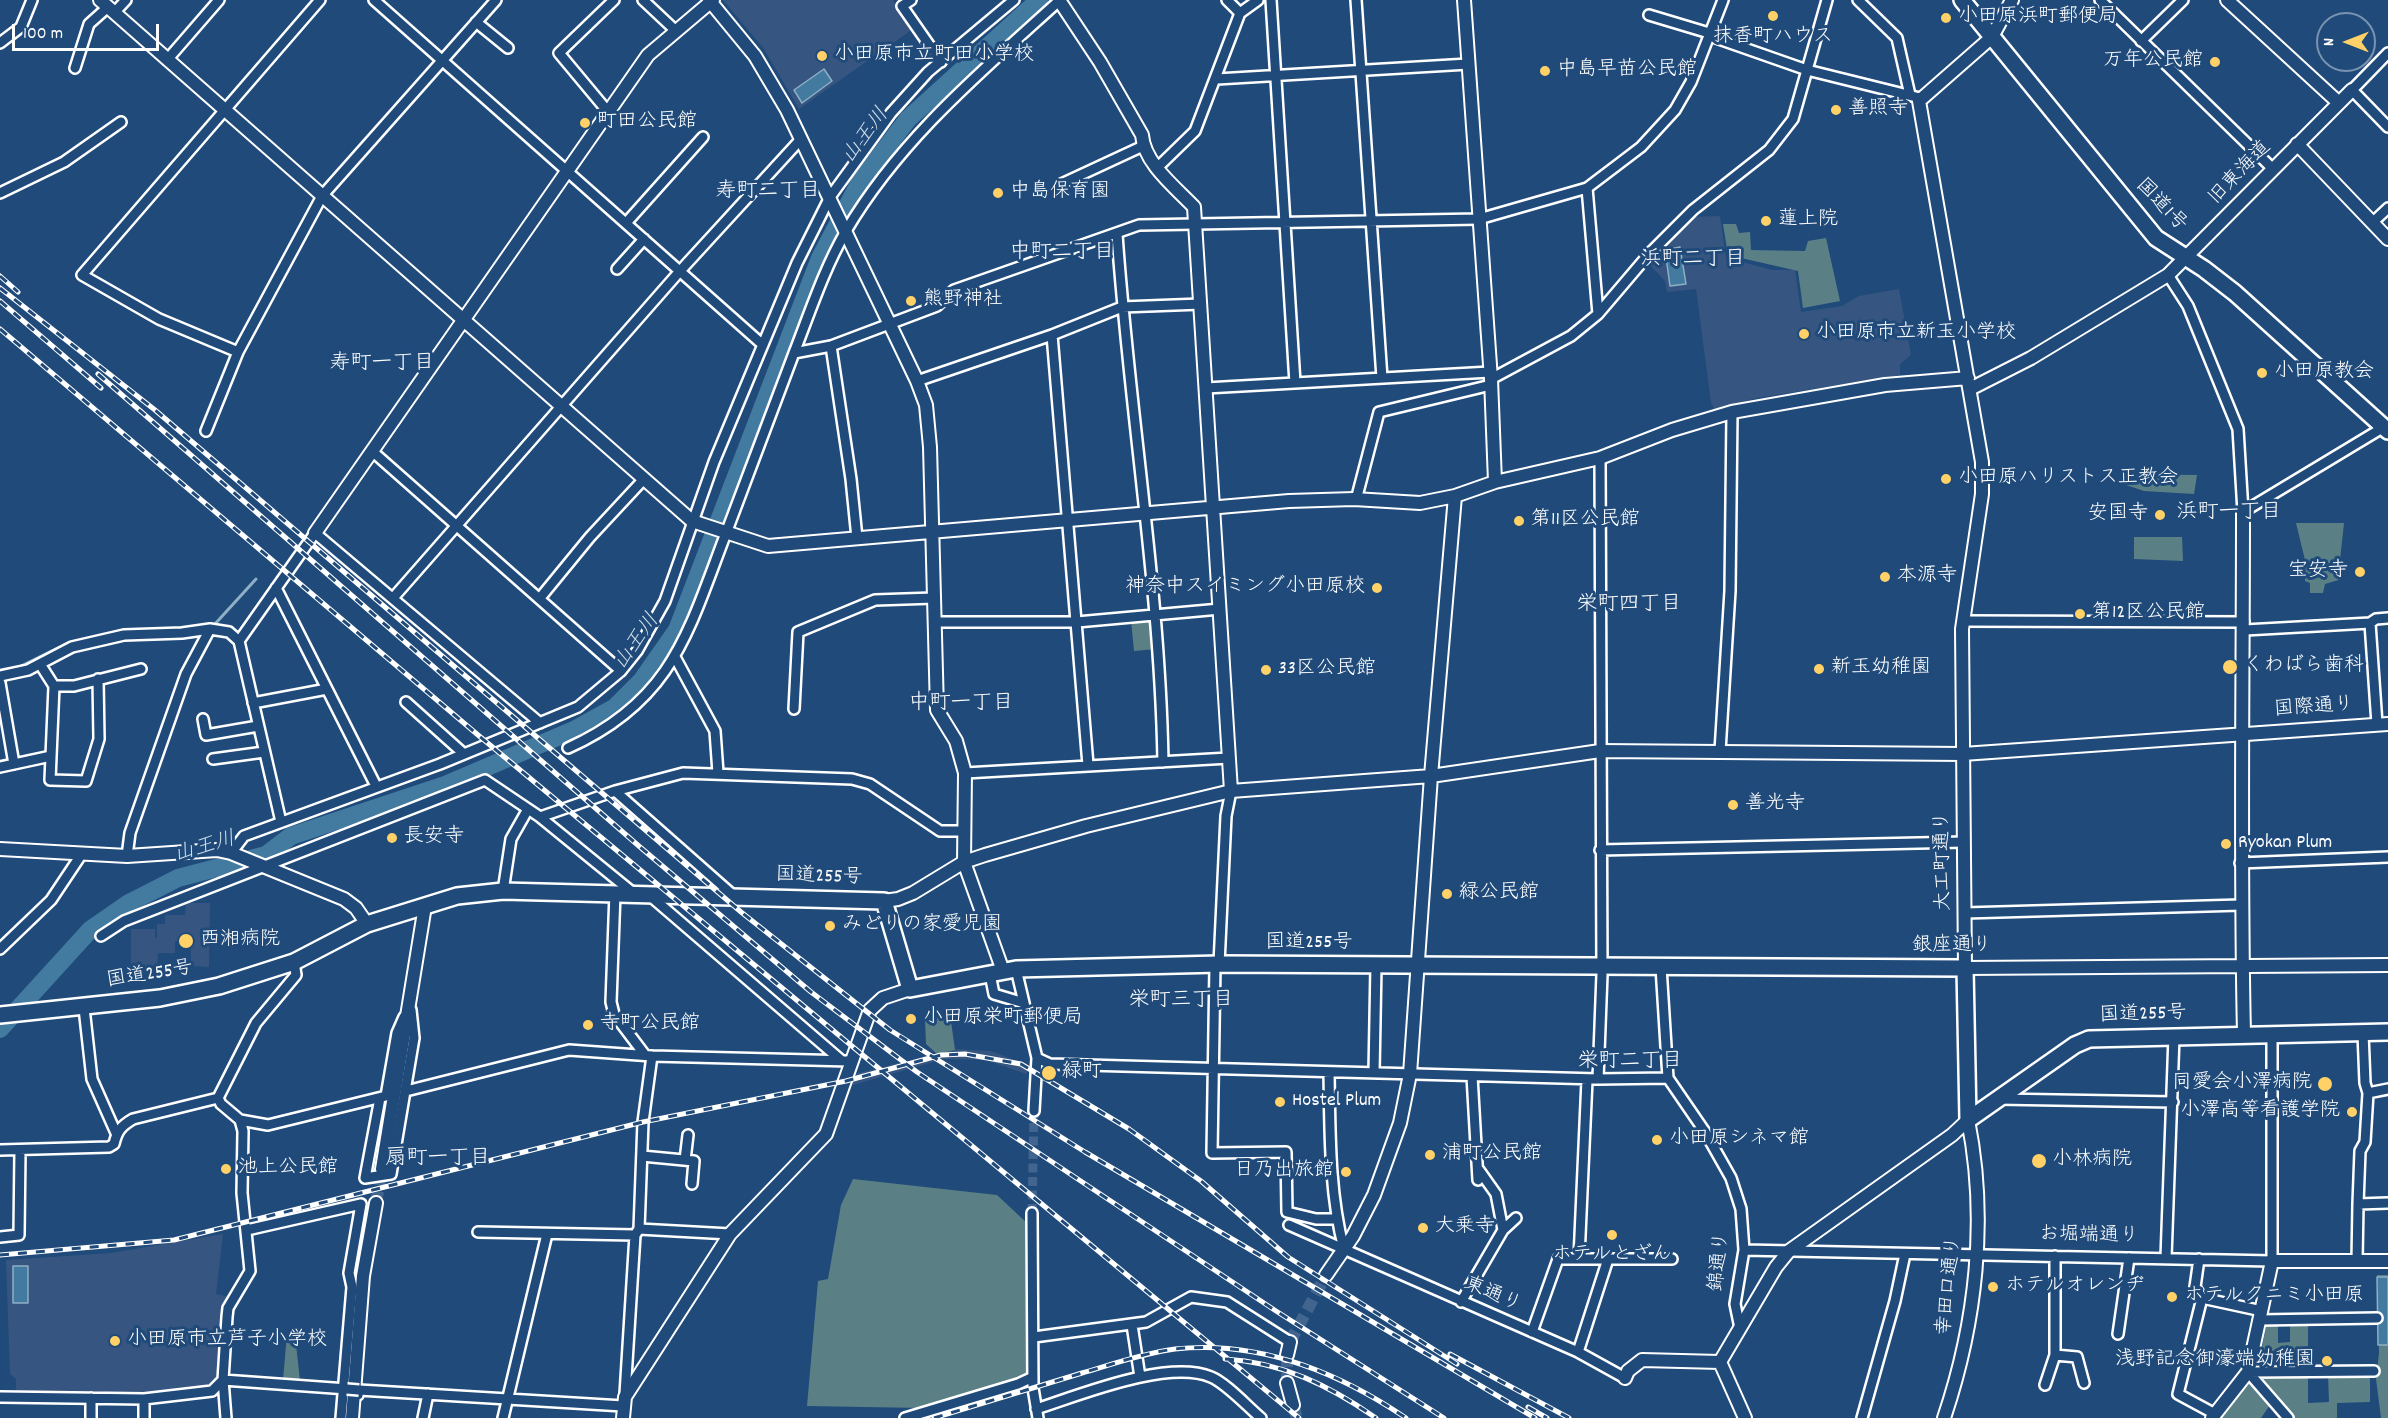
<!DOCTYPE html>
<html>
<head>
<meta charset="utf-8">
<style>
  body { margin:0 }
  #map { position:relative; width:2388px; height:1418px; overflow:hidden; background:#1f4a7a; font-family:Dekko,sans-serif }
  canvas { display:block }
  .north { position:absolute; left:2316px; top:12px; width:60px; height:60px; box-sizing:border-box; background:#1f4a7a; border:2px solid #7992af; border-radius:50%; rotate:270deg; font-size:16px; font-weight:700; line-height:24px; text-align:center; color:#fff }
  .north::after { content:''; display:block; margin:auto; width:21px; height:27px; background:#ffd166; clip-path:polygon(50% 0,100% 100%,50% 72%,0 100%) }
  .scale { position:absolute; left:12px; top:24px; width:147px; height:27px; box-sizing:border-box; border:3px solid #fff; border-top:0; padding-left:8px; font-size:18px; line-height:21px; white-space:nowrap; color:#fff; -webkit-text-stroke:4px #1f4a7a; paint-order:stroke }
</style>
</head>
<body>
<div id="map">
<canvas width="2388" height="1418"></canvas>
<div class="north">N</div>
<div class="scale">100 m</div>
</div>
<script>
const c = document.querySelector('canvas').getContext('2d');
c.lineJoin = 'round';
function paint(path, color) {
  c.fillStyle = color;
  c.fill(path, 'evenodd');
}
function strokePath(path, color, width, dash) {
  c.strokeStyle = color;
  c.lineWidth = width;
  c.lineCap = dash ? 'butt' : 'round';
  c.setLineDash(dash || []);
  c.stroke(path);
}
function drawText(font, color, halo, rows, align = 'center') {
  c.font = font + ' Dekko,"Klee One",sans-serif';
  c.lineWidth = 6;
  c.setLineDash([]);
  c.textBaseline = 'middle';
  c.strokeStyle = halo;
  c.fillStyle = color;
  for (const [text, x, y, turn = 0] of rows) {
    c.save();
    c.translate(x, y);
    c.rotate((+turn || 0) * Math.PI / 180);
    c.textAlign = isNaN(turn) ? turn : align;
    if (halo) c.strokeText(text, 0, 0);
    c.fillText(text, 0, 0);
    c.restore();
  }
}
paint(new Path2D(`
  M723,0H893L913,29L799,109L764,49Z
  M1720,216L1726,258L1773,270H1795L1801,312L1842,306L1859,296L1899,289L1911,355L1900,364V375L1757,398L1715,409L1711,403L1696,289L1667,292L1665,281L1647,262L1690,217Z
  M186,903H210L209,967L191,966V941H175V953H158L157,972H131V929H155V937L157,938V924H165V915H185Z
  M955,1049L991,1051L1031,1066L1026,1074L986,1060L944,1059L849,1086L851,1075Z
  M223,1234L216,1294L230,1297L219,1377L212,1385L151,1394L16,1393V1379L10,1374L6,1260L111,1253Z`), '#365681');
paint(new Path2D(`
  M1723,224H1736L1739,233L1750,232L1751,250L1805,251L1808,241L1826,238L1840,301L1803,308L1798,271L1728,255Z
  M2125,474L2197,475L2194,494L2144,491L2123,484Z
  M2296,523H2344L2340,560L2342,579L2325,584L2323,593H2310V583L2305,581V560Z
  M2134,537H2182L2183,561L2134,559Z
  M1152,618L1156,649L1134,651L1131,620Z
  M950,1014L955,1050L937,1054L926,1044L925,1019Z
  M853,1179L997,1195L1028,1224L1029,1374L1016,1381L923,1408L807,1406L818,1281L828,1279L841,1205Z
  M2377,1275H2388V1418H2381L2376,1379L2379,1353Z
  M2267,1322H2278V1343L2290,1342V1322H2308V1368H2258Z
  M287,1334L295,1335L300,1381L283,1380Z
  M2308,1374V1403L2329,1402L2328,1374H2370V1402L2337,1403V1418H2294L2260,1375Z
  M2249,1380L2270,1405L2261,1418H2221Z`), '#5a8086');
const water = new Path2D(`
  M824,69L832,81L802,103L794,90Z
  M1680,247L1686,284L1670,286L1665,250Z
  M13,1266H28V1303H13Z
  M2377,1277H2388V1345H2378Z`);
paint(water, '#437a9f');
strokePath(water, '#8eafc5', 1.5);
strokePath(new Path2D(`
  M174,629L215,624L256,579
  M0,671L19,667L66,644L73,643`), '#8eafc5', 3);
strokePath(new Path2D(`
  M0,1029L90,930L129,903L178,878L266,855L291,836L445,785L576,729L614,708L642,680L677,630L820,258L860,182L908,119L1039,0`), '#437a9f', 18);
strokePath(new Path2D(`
  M1032,1213L1034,1111`), '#41658e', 9, [9, 4.5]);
strokePath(new Path2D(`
  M376,1203L382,1169
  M1290,1342L1326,1275
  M1287,1355V1383
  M1293,1405L1297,1418`), '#41658e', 12, [12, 6]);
const minor = new Path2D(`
  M374,0L763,345
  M643,0L676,31
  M911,0L902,6L941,62
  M1227,0L1240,13
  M1271,0L1295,383
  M1356,0L1382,378
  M1858,0L1897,38L1910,95
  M2100,0L2273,169
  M114,13L126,0
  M1649,15L1709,33
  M476,22L508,48
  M1710,36L1807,70L1920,98
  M2141,41L2183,0
  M0,43L21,27L32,0
  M2388,53L2352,90L2388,127
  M167,60L219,0
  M75,68L89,24L108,7
  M1217,79L1468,64
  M609,113L559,53L614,0
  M1157,168L1195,131L1240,13L1258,0
  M1059,185L1143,146
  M1587,188L1598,314
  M0,193L64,162L121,122
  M626,223L703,137
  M2372,223L2388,208
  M1117,234C1129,410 1160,585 1163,762
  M617,269L644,239
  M2168,275L2188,306L2238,429L2243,512L2384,427
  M1052,335L1088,765
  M831,346L851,479L857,538
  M238,352L159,319L82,275L320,0
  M794,353C810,312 824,269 846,231C900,139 982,71 1060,0
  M1491,379L1571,336L1598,314L1649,254L1693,210L1769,150L1793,119L1827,0
  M917,381L1052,335L1122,307L1201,304
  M1206,388L1490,372
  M206,431L238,352L322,196L496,0
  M372,451L621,671
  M1356,500L1379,412L1491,385
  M276,588L376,786
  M393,598L680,271L801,139
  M540,598L590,537L643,480
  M1963,621L2244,622
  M934,622H1077L1220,609
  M2370,623L2377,724
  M2245,630L2370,623L2376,619L2388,618
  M675,657L715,731L718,773
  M40,664L54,686L50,780L86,781L99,739L98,679
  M0,676L28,670L72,647L124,635L182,633L210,629L229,632L239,641
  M0,683L14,764
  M54,686H74L141,669
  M406,702L464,754
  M253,703L327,689
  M794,709L798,632L875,600L934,598
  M203,719L206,735L258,726
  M568,748C675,700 689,628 728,528C750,470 772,411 794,353L831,346L937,306L954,290L1139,225L1479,219L1587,188L1641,147L1675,110L1691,82L1723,0
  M1720,751L1730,591L1732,412
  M213,759L264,752
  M0,767L51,756
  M965,773L1229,758
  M615,791L734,896
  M540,817L615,791L683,773L852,779L870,784L940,831H965
  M281,822L239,641L315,533L540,723
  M1600,850L1964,842
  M231,853L244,836L440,764L578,707L621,671L637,651L665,601L714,462L797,263L830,197L891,113L928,72L1014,0
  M127,856L130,833L186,674L210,629
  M2240,863L2388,857
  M503,891L511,839L528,809
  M615,893L611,1002L614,1014L645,1055
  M648,894L842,1061
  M1965,913L2241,905
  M101,936L124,921L485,780L540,817L632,892
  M0,949L51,900L81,855
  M1219,964L1226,816L1231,791
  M1215,965L1212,1153L1286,1152L1287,1212L1316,1219H1337
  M1661,967L1668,1078L1705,1132L1731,1178L1741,1209L1744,1250L1735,1304L1740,1328
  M1016,969L1037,1058L1034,1111
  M990,974L994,994L1024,1003
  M84,1008L92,1079L116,1133
  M2363,1033L2365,1083L2368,1093L2365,1142L2360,1151L2358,1204L2388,1203
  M1037,1058L1050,1064L1598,1079L1602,974L1600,458
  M1329,1072C1330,1130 1329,1193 1344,1249
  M1374,1073L1376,965
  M1472,1076L1478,1180
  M1598,1079L1668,1078
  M406,1091L569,1050L652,1056L850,1061
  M2368,1093L2388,1089
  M380,1098L365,1178L391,1174L414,1038L411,1010
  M1998,1099L2173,1102
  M240,1120L268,1125L386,1096L397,1033L404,1017
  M0,1150L109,1147L114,1144C117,1131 121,1126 133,1119L218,1098
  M642,1156L694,1161L692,1184
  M685,1160L688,1135
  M1479,1170L1496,1194L1503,1230
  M1032,1213L1033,1388L1038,1418
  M1289,1225L1578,1352L1625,1378
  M639,1229L730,1234
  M247,1230L361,1204L349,1273L352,1287L341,1418
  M478,1232L635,1235
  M0,1237L19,1235L20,1150
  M1744,1250L2272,1261V1034
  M2055,1256V1355L2077,1357L2084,1383
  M1579,1258L1587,1080
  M2166,1258L2174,1036
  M2199,1259L2195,1287L2202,1298
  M2357,1261L2358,1204
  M1461,1302L1503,1230L1516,1218
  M2260,1320L2377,1318
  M1132,1325L1140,1377
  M1532,1332L1558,1259H1672
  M2118,1334L2129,1258
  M1034,1337L1146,1322L1191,1297L1227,1302L1290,1342
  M1578,1352L1608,1259
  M2248,1372L2374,1371
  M2248,1372L2288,1418
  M2045,1385L2055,1355
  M625,1394L635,1235L639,1229L643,1122L652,1056
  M358,1395L359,1390L623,1406
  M0,1397L144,1399L212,1391L223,1380L347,1389
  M1036,1409C1080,1395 1167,1359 1211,1377C1226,1383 1248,1407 1261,1418
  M2215,1414L2178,1394L2202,1298L2262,1311
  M91,1418V1398
  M144,1418V1399
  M226,1418L223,1380L227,1317L228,1308L250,1271L242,1193L243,1131L240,1120L221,1104L218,1098L256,1023L296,975L294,962
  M423,1418L428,1394
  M503,1418L547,1234
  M905,1418L1018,1384L1033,1377
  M1862,1418L1895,1301L1905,1254`);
const tertiary = new Path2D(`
  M100,0L692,521L768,546L1289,501L1354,499L1420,503L1455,496L1495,482L1600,458L1672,430L1732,412L1885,385L1968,378
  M709,0L755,56L787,110L917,381L926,405L930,447L937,710L956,741L965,773L964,862L1003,971
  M1059,0L1100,62L1142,135C1144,163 1175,187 1194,207L1231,791
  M1464,0L1491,379L1495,482
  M2012,0L1992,37L1919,101L1982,462V494L1962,629L1965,968L2388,965
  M2227,0L2339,103
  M2297,144L2388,239
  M1970,389L2031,358L2168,275L2352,90
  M2243,512C2243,686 2240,860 2244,1034
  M315,533L648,55L713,0
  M0,849L127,856L217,850L231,853L344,899L356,908L367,924
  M884,901L898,899L913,893L964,862L985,855L1086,826L1231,791L1431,776L1600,751L1963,754L2388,724
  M382,1169L425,906
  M1326,1275L1353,1236L1374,1195L1400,1123L1410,1074L1431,776L1455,496
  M1287,1355L1290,1342
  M1720,1362L1776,1267L1789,1251L1952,1135L1968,1120
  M1720,1362L1745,1418
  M1625,1378L1628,1371L1642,1360L1720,1362
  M1287,1383L1293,1405
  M352,1418L363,1276L376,1203
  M623,1418L625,1397L730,1234L826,1134L870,1010L883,998L910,989
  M1944,1418C1976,1323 1988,1219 1968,1120
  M2212,1418L2248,1372L2272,1261H2388`);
const trunk = new Path2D(`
  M1962,0L2156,238L2204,269L2235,293L2388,431
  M0,1015L160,998L219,986L294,962L367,924L457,896L503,891L884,901L910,989L1016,969L1219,964L1965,968L1968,1120
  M1968,1120L2075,1045L2089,1039L2388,1032`);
strokePath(minor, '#fff', 14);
strokePath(tertiary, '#fff', 16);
strokePath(trunk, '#fff', 20);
strokePath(minor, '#1f4a7a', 9);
strokePath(tertiary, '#1f4a7a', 12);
strokePath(trunk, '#1f4a7a', 15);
const rail = new Path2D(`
  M0,276L18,292
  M0,288L155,410L741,912L890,1030L1085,1152L1535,1418
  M0,301L101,388
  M0,329L478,735L1299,1418
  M98,374L640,847L811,992L917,1072L1276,1311L1444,1418
  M0,1255L174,1240L643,1122L846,1081L941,1055L965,1054L1021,1064L1129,1129L1201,1181L1288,1257L1457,1364
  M1450,1354L1569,1418
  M1225,1359C1282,1362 1330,1386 1376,1418
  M1528,1407L1547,1418
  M934,1418C983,1403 1033,1388 1082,1373C1113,1364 1144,1353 1175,1349C1260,1340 1338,1372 1406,1418`);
strokePath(rail, '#fff', 5);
strokePath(rail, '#1f4a7a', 3, [9]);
const minorBridge = new Path2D(`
  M347,1389L359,1390`);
strokePath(minorBridge, '#fff', 14, []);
strokePath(minorBridge, '#1f4a7a', 9);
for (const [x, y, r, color] of [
  [1773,16,6,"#ffd166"],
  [1946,18,6,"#ffd166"],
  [822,56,6,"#ffd166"],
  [2215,62,6,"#ffd166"],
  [1545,71,6,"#ffd166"],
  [1836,110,6,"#ffd166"],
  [585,123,6,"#ffd166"],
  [998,193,6,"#ffd166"],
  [1766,221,6,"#ffd166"],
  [911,301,6,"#ffd166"],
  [1804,334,6,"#ffd166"],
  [2262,373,6,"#ffd166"],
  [1946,479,6,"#ffd166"],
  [2160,515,6,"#ffd166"],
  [1519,521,6,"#ffd166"],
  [2360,572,6,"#ffd166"],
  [1885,577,6,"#ffd166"],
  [1377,588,6,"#ffd166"],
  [2080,614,6,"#ffd166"],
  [2230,667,8,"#ffd166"],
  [1819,669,6,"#ffd166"],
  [1266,670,6,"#ffd166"],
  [1733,805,6,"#ffd166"],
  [392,838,6,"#ffd166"],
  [2226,844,6,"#ffd166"],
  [1447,894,6,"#ffd166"],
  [830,926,6,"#ffd166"],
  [186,941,8,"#ffd166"],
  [911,1019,6,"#ffd166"],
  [588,1025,6,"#ffd166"],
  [1049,1073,8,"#ffd166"],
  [2325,1084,8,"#ffd166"],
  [1280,1102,6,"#ffd166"],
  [2352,1112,6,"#ffd166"],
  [1657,1140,6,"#ffd166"],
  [1430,1155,6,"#ffd166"],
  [2039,1161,8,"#ffd166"],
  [226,1169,6,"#ffd166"],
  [1346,1172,6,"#ffd166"],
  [1423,1228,6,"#ffd166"],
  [1612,1235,6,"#ffd166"],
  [1993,1287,6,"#ffd166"],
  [2172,1297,6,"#ffd166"],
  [115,1341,6,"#ffd166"],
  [2327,1361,6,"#ffd166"]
]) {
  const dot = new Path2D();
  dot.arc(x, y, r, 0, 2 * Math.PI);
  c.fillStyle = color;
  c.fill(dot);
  strokePath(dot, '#1f4a7a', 2);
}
drawText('20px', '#fff', '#1f4a7a', [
  ["小田原浜町郵便局",1958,18],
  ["抹香町ハウス",1773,38,"center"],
  ["小田原市立町田小学校",834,56],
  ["万年公民館",2203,62,"right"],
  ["中島早苗公民館",1557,71],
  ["善照寺",1848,110],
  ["町田公民館",597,123],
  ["中島保育園",1010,193],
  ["蓮上院",1778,221],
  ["熊野神社",923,301],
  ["小田原市立新玉小学校",1816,334],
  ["小田原教会",2274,373],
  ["小田原ハリストス正教会",1958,479],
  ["安国寺",2148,515,"right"],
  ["第11区公民館",1531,521],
  ["宝安寺",2348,572,"right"],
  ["本源寺",1897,577],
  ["神奈中スイミング小田原校",1365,588,"right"],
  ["第12区公民館",2092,614],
  ["くわばら歯科",2244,667],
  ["新玉幼稚園",1831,669],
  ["33区公民館",1278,670],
  ["善光寺",1745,805],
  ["長安寺",404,838],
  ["Ryokan Plum",2238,844],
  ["緑公民館",1459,894],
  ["みどりの家愛児園",842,926],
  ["西湘病院",200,941],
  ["小田原栄町郵便局",923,1019],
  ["寺町公民館",600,1025],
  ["緑町",1062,1073],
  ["同愛会小澤病院",2312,1084,"right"],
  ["Hostel Plum",1292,1102],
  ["小澤高等看護学院",2340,1112,"right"],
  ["小田原シネマ館",1669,1140],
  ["浦町公民館",1442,1155],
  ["小林病院",2052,1161],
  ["池上公民館",238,1169],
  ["日乃出旅館",1334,1172,"right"],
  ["大乗寺",1435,1228],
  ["ホテルとざん",1612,1256,"center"],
  ["ホテルオレンヂ",2005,1287],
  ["ホテルクニミ小田原",2184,1297],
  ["小田原市立芦子小学校",127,1341],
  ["浅野記念御濠端幼稚園",2315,1361,"right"]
], 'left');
drawText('20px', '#fff', '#1f4a7a', [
  ["旧東海道",2241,174,-46],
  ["国道1号",2160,206,46],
  ["国際通り",2314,709,-4],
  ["大工町通り",1945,861,-91],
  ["国道255号",819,878,2],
  ["国道255号",1309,944],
  ["銀座通り",1952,947],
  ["国道255号",150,976,-9],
  ["国道255号",2143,1016,-2],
  ["お堀端通り",2089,1237,1],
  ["錦通り",1721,1262,-84],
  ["幸田口通り",1951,1286,-84],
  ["東通り",1492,1296,23]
]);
drawText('italic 21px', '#d0dee7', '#1f4a7a', [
  ["山王川",867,137,-53],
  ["山王川",638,643,-55],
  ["山王川",205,849,-16]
]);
drawText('21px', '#fff', '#1f4a7a', [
  ["寿町二丁目",768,193],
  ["中町二丁目",1062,254],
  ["浜町二丁目",1693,261],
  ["寿町一丁目",382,365],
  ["浜町一丁目",2229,514],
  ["栄町四丁目",1629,606],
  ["中町一丁目",961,705],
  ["栄町三丁目",1181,1002],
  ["栄町二丁目",1630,1063],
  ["扇町一丁目",438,1160]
]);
</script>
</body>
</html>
